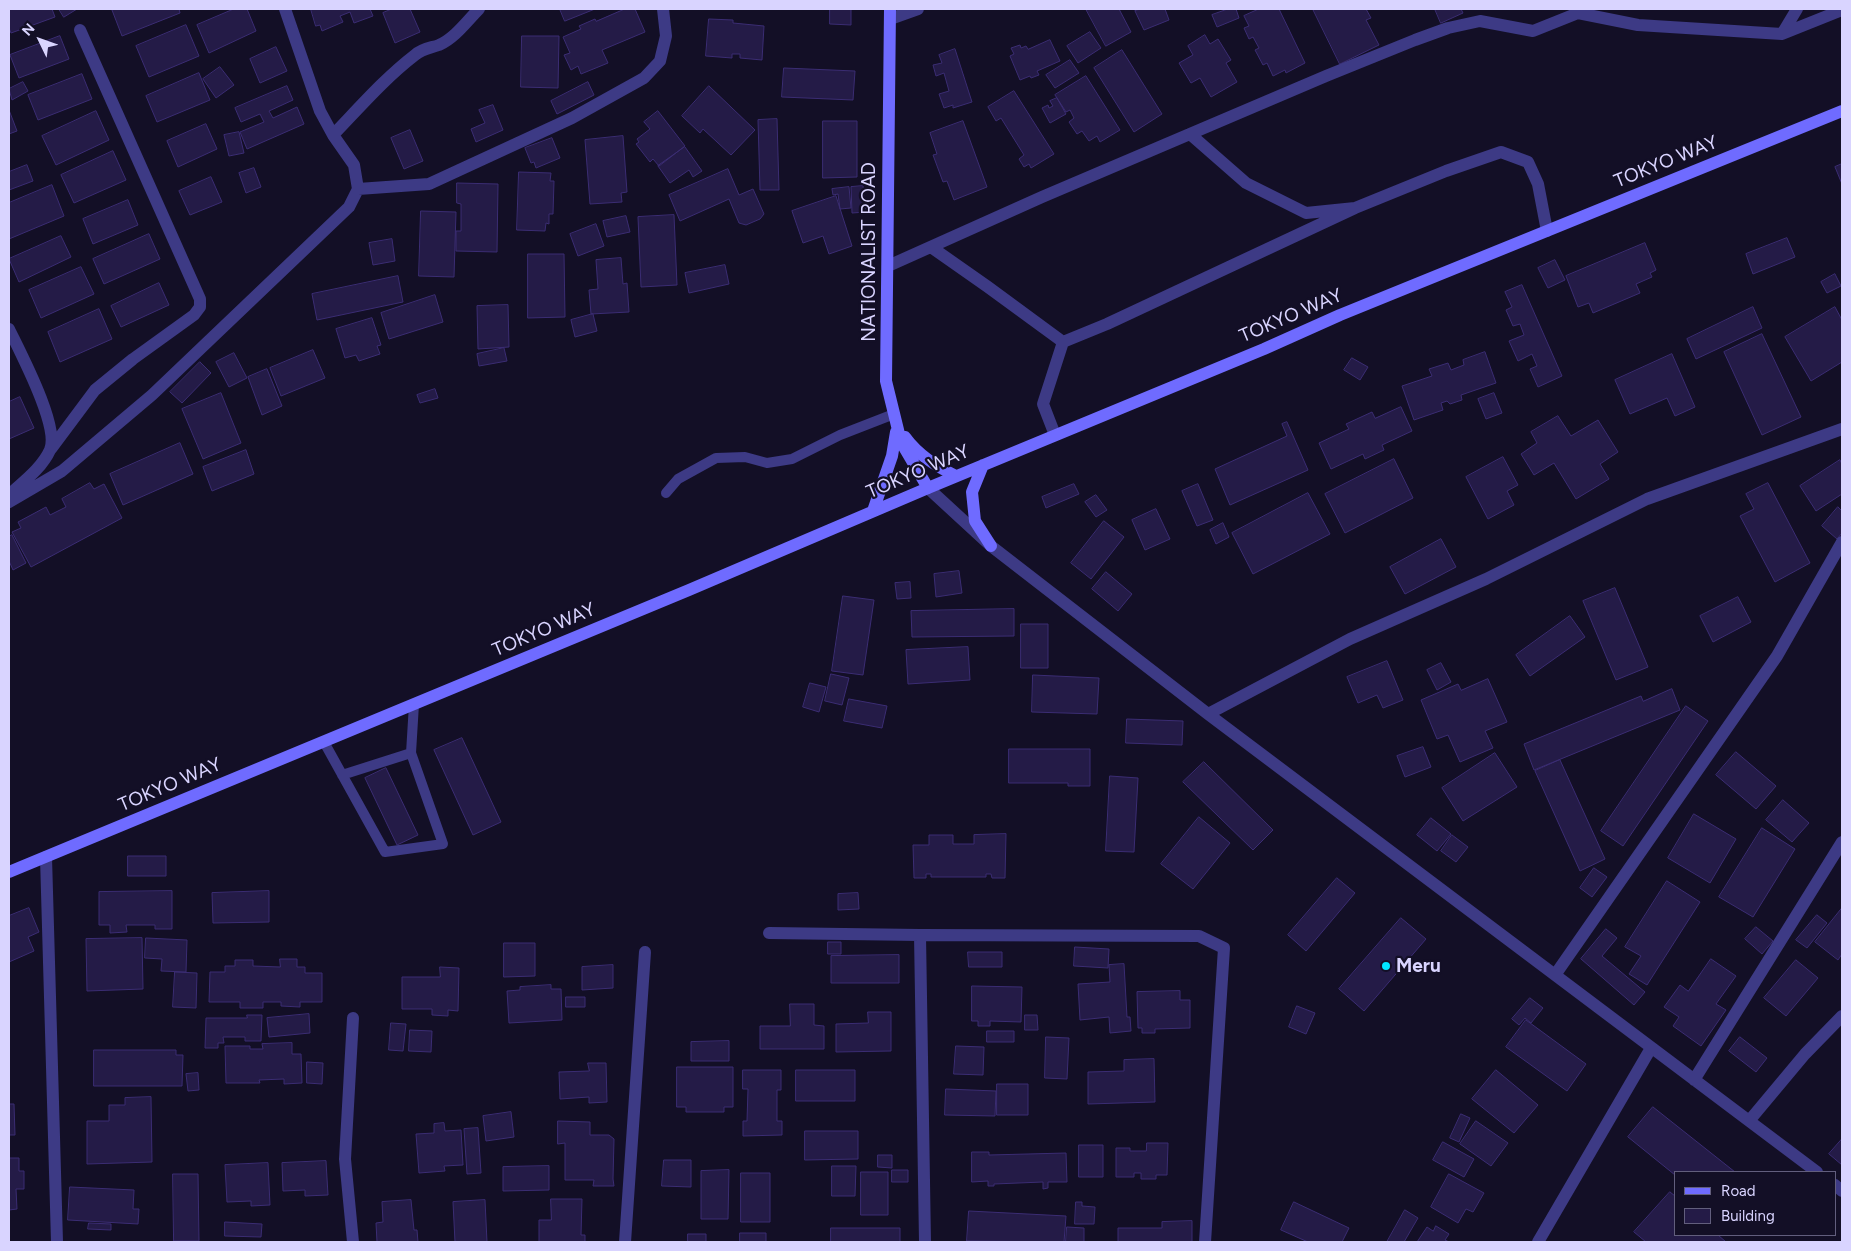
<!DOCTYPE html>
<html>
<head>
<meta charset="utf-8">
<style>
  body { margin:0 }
  #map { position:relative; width:1851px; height:1251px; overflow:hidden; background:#130f26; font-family:Figtree,sans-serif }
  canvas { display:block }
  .frame { position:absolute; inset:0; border:10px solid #d9d4ff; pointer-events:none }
  .legend { position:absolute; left:1674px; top:1171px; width:162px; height:65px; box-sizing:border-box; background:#130f26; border:1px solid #625e7d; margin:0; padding:6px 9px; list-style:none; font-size:15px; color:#d9d4ff }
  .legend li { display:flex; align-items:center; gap:10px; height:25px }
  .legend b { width:25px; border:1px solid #625e7d }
  .north { position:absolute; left:15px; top:15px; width:50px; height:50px; -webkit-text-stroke:4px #130f26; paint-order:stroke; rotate:312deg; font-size:14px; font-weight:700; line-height:20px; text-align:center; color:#d9d4ff }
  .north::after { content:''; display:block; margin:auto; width:18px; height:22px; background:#d9d4ff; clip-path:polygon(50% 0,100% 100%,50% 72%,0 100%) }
</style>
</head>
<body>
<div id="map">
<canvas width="1851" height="1251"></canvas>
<div class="frame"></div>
<ul class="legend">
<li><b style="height:6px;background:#6f6bff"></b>Road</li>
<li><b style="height:14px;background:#241b47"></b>Building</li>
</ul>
<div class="north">N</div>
</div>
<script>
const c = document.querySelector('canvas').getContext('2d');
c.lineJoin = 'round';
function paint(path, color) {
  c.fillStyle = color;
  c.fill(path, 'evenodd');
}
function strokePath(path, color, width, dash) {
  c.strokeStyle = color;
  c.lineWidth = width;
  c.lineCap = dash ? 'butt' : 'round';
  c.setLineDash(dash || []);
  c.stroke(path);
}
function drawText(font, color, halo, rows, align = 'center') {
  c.font = font + ' Figtree,sans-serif';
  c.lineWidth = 4.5;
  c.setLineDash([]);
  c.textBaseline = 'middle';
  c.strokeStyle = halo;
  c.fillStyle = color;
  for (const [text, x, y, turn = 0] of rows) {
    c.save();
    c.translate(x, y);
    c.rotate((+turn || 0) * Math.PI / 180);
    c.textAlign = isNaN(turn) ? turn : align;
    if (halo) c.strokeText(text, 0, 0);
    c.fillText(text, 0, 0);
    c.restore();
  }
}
const building = new Path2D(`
  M9,9H52L55,17L11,33L9,28Z
  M59,9H77L64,17Z
  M115,9H179L180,13L122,36L112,10Z
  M234,9H247L256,31L209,53L197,25Z
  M311,9H370L373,16L354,23L350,12L340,16L343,22L322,31L320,25L316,26Z
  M392,9H410L420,32L395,43L383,13Z
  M560,9H595L565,21Z
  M625,9H635L645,32L602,50L608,63L581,74L578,66L571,70L564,55L570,53L563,37L581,29L579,26L595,19L596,21Z
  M830,9H851V25L830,24Z
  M1086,9H1119L1131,32L1106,46Z
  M1140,9H1165L1169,20L1144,30L1135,11Z
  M1228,9H1236L1239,18L1217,27L1212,15Z
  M1259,9H1279L1305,63L1286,73L1285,70L1273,76L1267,63L1263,65L1255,50L1259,48L1253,37L1249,39L1244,28L1249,26L1244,16Z
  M1313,9H1366L1371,18L1366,20L1379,45L1340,64Z
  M1435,9H1461L1463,13L1441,23Z
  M709,19L733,20V23L764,26L762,60L740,58V54H732V58L706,56Z
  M186,25L199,56L149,77L136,46Z
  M1090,32L1101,48L1078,63L1067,46Z
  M1205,35L1210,44L1218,39L1231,60L1226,63L1237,82L1211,97L1200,78L1191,83L1179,63L1193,55L1188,46Z
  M60,36L69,59L19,78L10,55Z
  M522,36H559L558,88L521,87Z
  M1050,40L1060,61L1037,71L1039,75L1031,78L1030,76L1020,80L1010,56L1014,54L1011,48L1020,45L1021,48L1026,46L1028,49Z
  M276,47L287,71L260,83L250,59Z
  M955,49L972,102L953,108V105L944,108L939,94L949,91L944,73L936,76L933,65L942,63L939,55Z
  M1122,50L1162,114L1134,132L1094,68Z
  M1070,60L1079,73L1055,88L1046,75Z
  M220,67L234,85L216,98L203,79Z
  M784,68L855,71L853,100L782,97Z
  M199,73L210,100L157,122L146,96Z
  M82,74L92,99L38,120L28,95Z
  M1086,76L1120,130L1100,142L1097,136L1089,141L1082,131L1077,134L1069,122L1074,118L1070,110L1066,112L1055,95Z
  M23,82L28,91L12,100L9,89Z
  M588,82L594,95L557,114L551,101Z
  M287,86L293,100L269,111L273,118L297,107L304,124L247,149L240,132L264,122L260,114L241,122L235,108Z
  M709,86L755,130L731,155L703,129L700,133L682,116Z
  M1014,91L1054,154L1031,168L1029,164L1024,167L1019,159L1024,155L1001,118L996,121L988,107Z
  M1057,98L1066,114L1050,123L1042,108L1048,105L1049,108L1053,106L1050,101Z
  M493,105L503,130L476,142L471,129L485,123L479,110Z
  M9,110L17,131L9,134Z
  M96,111L109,140L56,165L42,136Z
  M658,111L685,146L659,166L653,159L650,162L636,144L639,142L637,139L650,129L644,122Z
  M777,119L779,190H760L758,120Z
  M823,121H857V177L823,178Z
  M963,121L987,187L954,200L947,181L943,182L933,155L937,154L930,133Z
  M206,124L217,149L178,167L167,141Z
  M410,130L423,161L404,169L391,138Z
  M239,132L244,153L229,156L224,135Z
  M623,136L627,192L621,193L622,202L590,204L585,140Z
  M552,138L560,158L536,168L534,162L531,163L525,148Z
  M685,147L702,171L693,177L689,170L670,183L658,166Z
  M113,151L126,180L74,203L61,175Z
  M1842,164V184L1835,167Z
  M27,165L33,181L9,190V172Z
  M254,168L261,187L246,193L239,173Z
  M728,169L739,195L753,189L764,214L760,219L746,225L739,223L729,199L680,221L669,195Z
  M519,172L551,173L550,181H554L553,214H549V224L546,223L545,231L517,230Z
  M211,177L222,202L190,215L179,191Z
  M457,183L498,184L497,252L456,251V231H461V204L457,203Z
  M52,185L64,216L9,239V203Z
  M863,186L866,212L852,213L851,187Z
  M849,187L851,208L840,209L838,194L833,195L832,189Z
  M836,196L852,246L829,254L823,236L803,243L792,211Z
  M128,200L138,225L93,244L83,219Z
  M421,211L456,212L454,277L419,276Z
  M674,215L677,285L641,287L638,217Z
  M626,216L630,232L607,237L603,221Z
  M596,224L604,246L578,256L570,234Z
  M149,234L160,259L104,284L93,259Z
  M61,236L71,257L19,282L9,259Z
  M1787,238L1795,257L1753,274L1746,254Z
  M392,239L395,261L373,265L369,243Z
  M1645,243L1656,270L1650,273L1652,277L1636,284L1640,293L1593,313L1589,303L1578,307L1566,276Z
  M528,254H564L565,317L528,318Z
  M621,258L623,284L627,283L629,312L591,314L589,290L598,289L596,260Z
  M1555,260L1565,280L1548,288L1538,268Z
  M725,265L729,284L689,293L685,273Z
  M81,267L94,294L41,318L29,290Z
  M1835,274L1841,286L1827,293L1821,282Z
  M398,276L403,302L317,320L312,294Z
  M159,283L169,305L121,327L111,306Z
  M1522,285L1562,376L1538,387L1530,369L1537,366L1532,354L1518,361L1509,341L1524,335L1520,324L1513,326L1506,310L1512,307L1505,292Z
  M435,295L443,322L389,339L381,313Z
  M508,305L509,347L478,349L477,306Z
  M1753,307L1762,328L1696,359L1687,339Z
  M1835,307L1842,320V362L1811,381L1785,337Z
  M99,309L112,339L60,362L48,332Z
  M593,314L597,331L575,337L571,320Z
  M372,318L381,345L377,346L380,354L359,361L356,355L345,358L336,329Z
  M1762,334L1801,417L1762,435L1724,352Z
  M504,348L507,361L479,366L477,354Z
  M313,350L325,378L281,396L270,368Z
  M1485,352L1496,383L1461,395L1462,400L1450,404L1447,401L1441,403L1443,410L1414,420L1402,386L1432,376L1429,369L1448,363L1451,370L1464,365L1463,360Z
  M234,353L247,378L229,387L216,362Z
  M1672,354L1695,407L1675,416L1667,398L1630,414L1615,380Z
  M1352,358L1368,367L1360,380L1344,370Z
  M200,362L211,373L182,403L170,392Z
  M267,369L282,406L262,415L248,377Z
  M435,389L438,398L420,403L417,395Z
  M221,393L241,443L203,459L182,409Z
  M1494,393L1502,413L1486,419L1478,399Z
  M20,397L34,428L9,439V402Z
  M1401,407L1412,431L1382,445L1384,450L1365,459L1363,454L1331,469L1319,443L1349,429L1346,424L1372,412L1375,418Z
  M1558,416L1571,436L1598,420L1618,452L1600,464L1609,479L1576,499L1554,463L1534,475L1521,454L1537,443L1531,432Z
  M1287,422L1308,470L1230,505L1215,469L1287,436L1282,424Z
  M180,443L193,474L123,505L110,474Z
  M246,450L254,474L212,491L203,467Z
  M1503,457L1518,485L1507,491L1514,505L1488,519L1466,477Z
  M1394,459L1413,498L1345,533L1325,494Z
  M1840,460L1842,464V494L1816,511L1800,486Z
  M90,483L94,489L104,484L122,518L31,567L12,532L21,528L18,522L46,507L50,515L66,507L62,499Z
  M1768,483L1810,563L1775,582L1740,516L1754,509L1746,494Z
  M1074,484L1079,494L1046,508L1042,497Z
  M1198,484L1213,520L1197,526L1182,491Z
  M1308,493L1330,534L1253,574L1232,533Z
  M1096,495L1107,510L1096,517L1085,502Z
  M1838,507L1842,511V533L1837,539L1822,526Z
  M1156,509L1170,539L1145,550L1132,520Z
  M1104,521L1124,537L1091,579L1071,563Z
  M1223,523L1229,537L1216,544L1210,530Z
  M12,535L26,563L13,570L9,561V537Z
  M1441,539L1456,567L1405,594L1390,567Z
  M959,571L962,593L936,597L934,574Z
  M1106,572L1132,594L1118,611L1092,589Z
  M910,582L911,598L897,599L895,583Z
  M1615,588L1648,667L1616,680L1583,601Z
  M843,596L874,600L863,675L832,671Z
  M1738,597L1751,622L1713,642L1700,616Z
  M1014,609V636L912,637L911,611Z
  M1570,616L1585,637L1530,676L1516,655Z
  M1021,624H1048V668H1021Z
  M968,647L970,680L908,684L906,650Z
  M1387,661L1403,700L1383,708L1377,695L1358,703L1347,677Z
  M1441,663L1451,682L1437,690L1427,670Z
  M831,674L849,678L842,705L825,701Z
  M1033,675L1099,678L1097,714L1032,712Z
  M1488,679L1507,722L1485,731L1493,748L1460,762L1448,735L1437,739L1421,700L1458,684L1461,690Z
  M810,683L826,687L819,712L803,707Z
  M1672,689L1680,710L1534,770L1524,744L1641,696L1643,701Z
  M849,699L887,706L882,728L844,721Z
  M1686,706L1708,721L1623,846L1601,831Z
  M1127,719L1183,721L1182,745L1126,743Z
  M462,738L501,822L473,835L434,750Z
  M1423,747L1431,767L1405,777L1397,756Z
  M1009,749H1090V786H1068V783H1009Z
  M1736,752L1776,786L1756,809L1716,775Z
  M1495,753L1517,787L1463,821L1442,788Z
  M1560,760L1605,859L1580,871L1535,771Z
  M1204,762L1273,830L1253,850L1183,782Z
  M386,768L418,835L397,845L365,778Z
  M1110,776L1138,778L1134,852L1106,851Z
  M1783,800L1809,823L1792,842L1766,820Z
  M1694,814L1736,839L1710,883L1668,858Z
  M1199,817L1230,843L1193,889L1161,864Z
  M1431,818L1451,834L1437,851L1417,835Z
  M1762,828L1795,849L1753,917L1719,897Z
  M1006,834L1005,878H992L991,874H986V877H931V874H926V878H914L913,845H929V835H953V844H974V835Z
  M1452,835L1468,847L1456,862L1441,851Z
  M128,856H166V876H128Z
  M1594,868L1607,877L1592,897L1580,888Z
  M1337,878L1355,893L1306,951L1288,935Z
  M1667,881L1700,902L1647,985L1629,974L1641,956L1625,947Z
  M172,891V929H155V925H126L127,932L110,933V925H99V892Z
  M269,891V922L213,923L212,893Z
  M858,893L859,909L838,910V894Z
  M29,908L39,932L28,937L34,951L9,962V916Z
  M1842,908V954L1838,960L1815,942Z
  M1817,915L1827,923L1807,948L1796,940Z
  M1401,918L1426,939L1364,1011L1339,989Z
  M1756,927L1773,941L1762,954L1745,939Z
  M1606,929L1617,938L1602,956L1645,992L1634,1005L1581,959Z
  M142,938L143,989L87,991L86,939Z
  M146,938L187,940L186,972L161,971L162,959L145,958Z
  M828,942H841V954H828Z
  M504,943H535V976L504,977Z
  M1075,947L1109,949L1108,968L1074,966Z
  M968,952H1002V967H969Z
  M899,955V983H831V956Z
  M280,959H297V967H305V973H322V1002H300V1007L281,1006V1002H263V1008H240V1002H209L210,972H225V966H235V960H253V966L280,967Z
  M1711,959L1736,976L1716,1004L1726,1010L1701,1046L1673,1026L1679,1017L1664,1007L1680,985L1688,991Z
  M1796,960L1818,978L1786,1016L1764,998Z
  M1124,964L1127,1017H1130L1131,1031L1110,1033L1109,1017L1080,1020L1078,984L1110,982L1109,965Z
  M613,965V988L582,990V967Z
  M440,967L459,968L458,1011L448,1010V1016L432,1015V1009H402V977H440Z
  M175,972L197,973L196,1008L173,1007Z
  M551,985V989H561L562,1020L509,1023L507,991L520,990V987Z
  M972,986L1022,987L1021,1022L990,1021V1026H978V1021H972Z
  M1180,991V1000H1190V1028L1155,1029V1033H1142V1028H1138L1137,992Z
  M566,997H585V1007H566Z
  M1530,998L1543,1008L1531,1023L1525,1018L1519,1025L1512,1019Z
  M790,1004H814V1025L824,1026V1049H760V1026H790Z
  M1297,1006L1315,1013L1306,1034L1289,1027Z
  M868,1012H891V1051L836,1052V1024L868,1023Z
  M309,1014L310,1033L269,1037L267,1018Z
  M247,1015H262L261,1041H245V1037H223L224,1043H218V1048H205L206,1018H247Z
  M1025,1015H1037L1038,1030H1025Z
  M1526,1020L1586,1064L1567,1091L1506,1047Z
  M391,1023L406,1024L403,1051L389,1050Z
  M410,1030L432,1031L431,1052L409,1051Z
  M987,1031H1014V1042H987Z
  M1046,1037L1069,1038L1067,1079L1045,1078Z
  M1740,1037L1767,1058L1756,1072L1729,1051Z
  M729,1041V1061H691V1042Z
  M292,1043V1054H301L302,1083L284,1084V1079L259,1080L260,1083H226L225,1046H250V1049H263L262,1044Z
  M956,1046L984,1047L983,1075L954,1074Z
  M94,1050H176V1055H183L182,1086H94Z
  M1154,1059L1155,1102L1088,1104V1072L1124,1071V1060Z
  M307,1062L323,1063L322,1084L307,1083Z
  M588,1063H606L607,1102L589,1103V1097L560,1099L559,1072L589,1071Z
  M677,1067H733V1107H724V1112H686V1107H677Z
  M743,1070H781V1090H777V1121H782V1135L743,1136V1121H747L748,1089H743Z
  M796,1070H855V1101H796Z
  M1496,1070L1538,1105L1514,1133L1472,1099Z
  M198,1073L199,1090L188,1091L186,1074Z
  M997,1084H1028V1115H997Z
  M946,1089L996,1091L995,1116L945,1115Z
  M151,1097L152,1162L87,1164V1121H109V1105H125V1098Z
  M9,1104H14L15,1135H9Z
  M1653,1107L1735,1172H1675V1175L1628,1137Z
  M511,1112L514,1137L486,1141L483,1116Z
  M1461,1114L1470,1118L1459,1142L1450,1138Z
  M558,1121L590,1122V1135H609L614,1139L613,1179L614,1186H593L594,1180H565V1143L558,1144Z
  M1476,1121L1508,1143L1491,1166L1460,1144Z
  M444,1123L445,1131L461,1130L463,1165L444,1166L445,1171L419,1173L416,1134L434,1133V1124Z
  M478,1128L481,1173L467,1174L464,1129Z
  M805,1131H858V1159L805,1160Z
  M1842,1139V1165L1829,1154Z
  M1443,1142L1474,1159L1464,1177L1433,1160Z
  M1147,1143H1168L1167,1175H1156V1179H1141V1173H1134V1177H1116V1148H1130V1151H1146Z
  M1079,1145H1103V1177H1079Z
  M972,1152H989V1155L1066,1153L1067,1182H1048V1188L1043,1189V1182L994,1184V1186H988V1181L972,1182Z
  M878,1155H892V1168L878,1167Z
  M9,1158H19V1171H24V1189H16L17,1209L9,1210Z
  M664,1160H691V1187L662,1186Z
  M326,1161L328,1195L305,1196V1190L283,1191L282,1163Z
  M268,1163L270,1205L251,1206V1201L227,1202L225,1165Z
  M549,1166V1190L503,1191V1167Z
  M832,1166H856L855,1196H832Z
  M729,1170L728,1219H701V1171Z
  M892,1170H908V1182H892Z
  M861,1172H888V1215H861Z
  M741,1173H770V1222H741Z
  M173,1174H198L199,1241H174Z
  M1449,1174L1484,1193L1473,1212L1466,1209L1458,1223L1431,1207Z
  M70,1187L134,1190L133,1209H139L138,1224L68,1220Z
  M1670,1192L1675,1196V1235H1718L1726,1242H1646L1634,1232Z
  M551,1199H582L581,1235H585V1242H539V1220H551Z
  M411,1200L414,1230H417L418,1242H377L376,1223L383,1222L382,1202Z
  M485,1200L487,1242H455L453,1202Z
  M1076,1202H1082V1206L1095,1207L1094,1224H1075Z
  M1294,1202L1349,1228L1342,1242H1308L1281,1230Z
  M1405,1210L1418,1218L1404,1242H1387Z
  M969,1211L1066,1216L1064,1242L967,1241Z
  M1192,1221V1242H1118V1228H1162V1222Z
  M225,1222L262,1224L261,1237L225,1236Z
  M89,1223L111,1224V1230L88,1229Z
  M1436,1226L1449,1234L1445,1240L1449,1242H1417L1427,1227L1433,1231Z
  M1067,1227L1084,1228V1242H1066Z
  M831,1228H900V1242H831Z
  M740,1233H766V1242H740Z
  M688,1234H706V1242H688Z`);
paint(building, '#241b47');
strokePath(building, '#3b2d73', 1);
strokePath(new Path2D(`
  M666,493L678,479L716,458L745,457L767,463L792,459L840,435L894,414
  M324,742L385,852L443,844L411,753L414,704
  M342,775L411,753`), '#3d3a85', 10);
strokePath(new Path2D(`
  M890,19L918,9
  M1782,34L1797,9
  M1190,134L1246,183L1306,213L1355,208L1446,171L1501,152L1528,162L1538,184L1547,231
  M333,135C359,108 385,78 415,55C423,48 431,48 439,45C455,38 467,21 479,9
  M358,189L429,184L572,118L644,78L660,61L666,36L663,9
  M931,247L988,287L1063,342L1107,324L1355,208
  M888,266L1042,197L1326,76L1415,40L1448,28L1480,21L1533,31L1578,13L1638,25L1782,34L1842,10
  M9,329C20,352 60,427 50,450C42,468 23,482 9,495
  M1055,435L1043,404L1063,342
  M51,449L95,390L133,359L194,315L200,307V299L80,30
  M928,488L991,546L1208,714L1817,1172
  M9,502L62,471L152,395L349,207L358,189L354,165L333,135L320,111L285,9
  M1208,714L1350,639L1486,579L1647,499L1842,429
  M46,857L57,1242
  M769,933L920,935L1199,936L1224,948L1205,1242
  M920,935L925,1242
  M1555,975L1777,656L1842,542
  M1694,1080L1842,842
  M1749,1121L1805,1054L1842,1016
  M1835,1185L1842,1191
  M353,1242L345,1159L353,1018
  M625,1242L645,952
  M1538,1242L1651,1048`), '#3d3a85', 12);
strokePath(new Path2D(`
  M890,9L886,381L901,442L928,488
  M905,437C918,455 936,466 956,476
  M983,465L972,492L975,521L991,546
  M873,511L892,456L896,432
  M9,872L689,590L928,488L1264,349L1340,315L1842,111`), '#6f6bff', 12);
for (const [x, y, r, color] of [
  [1386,966,5,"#00e5ff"]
]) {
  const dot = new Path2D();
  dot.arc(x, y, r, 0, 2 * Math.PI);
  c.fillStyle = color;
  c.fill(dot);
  strokePath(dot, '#130f26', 2);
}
drawText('19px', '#d9d4ff', '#130f26', [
  ["TOKYO WAY",1666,162,-22],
  ["NATIONALIST ROAD",869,252,-90],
  ["TOKYO WAY",1291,316,-23],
  ["TOKYO WAY",918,472,-23],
  ["TOKYO WAY",544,630,-23],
  ["TOKYO WAY",170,785,-23]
]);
drawText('bold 19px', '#d9d4ff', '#130f26', [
  ["Meru",1396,966]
], 'left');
</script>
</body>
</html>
